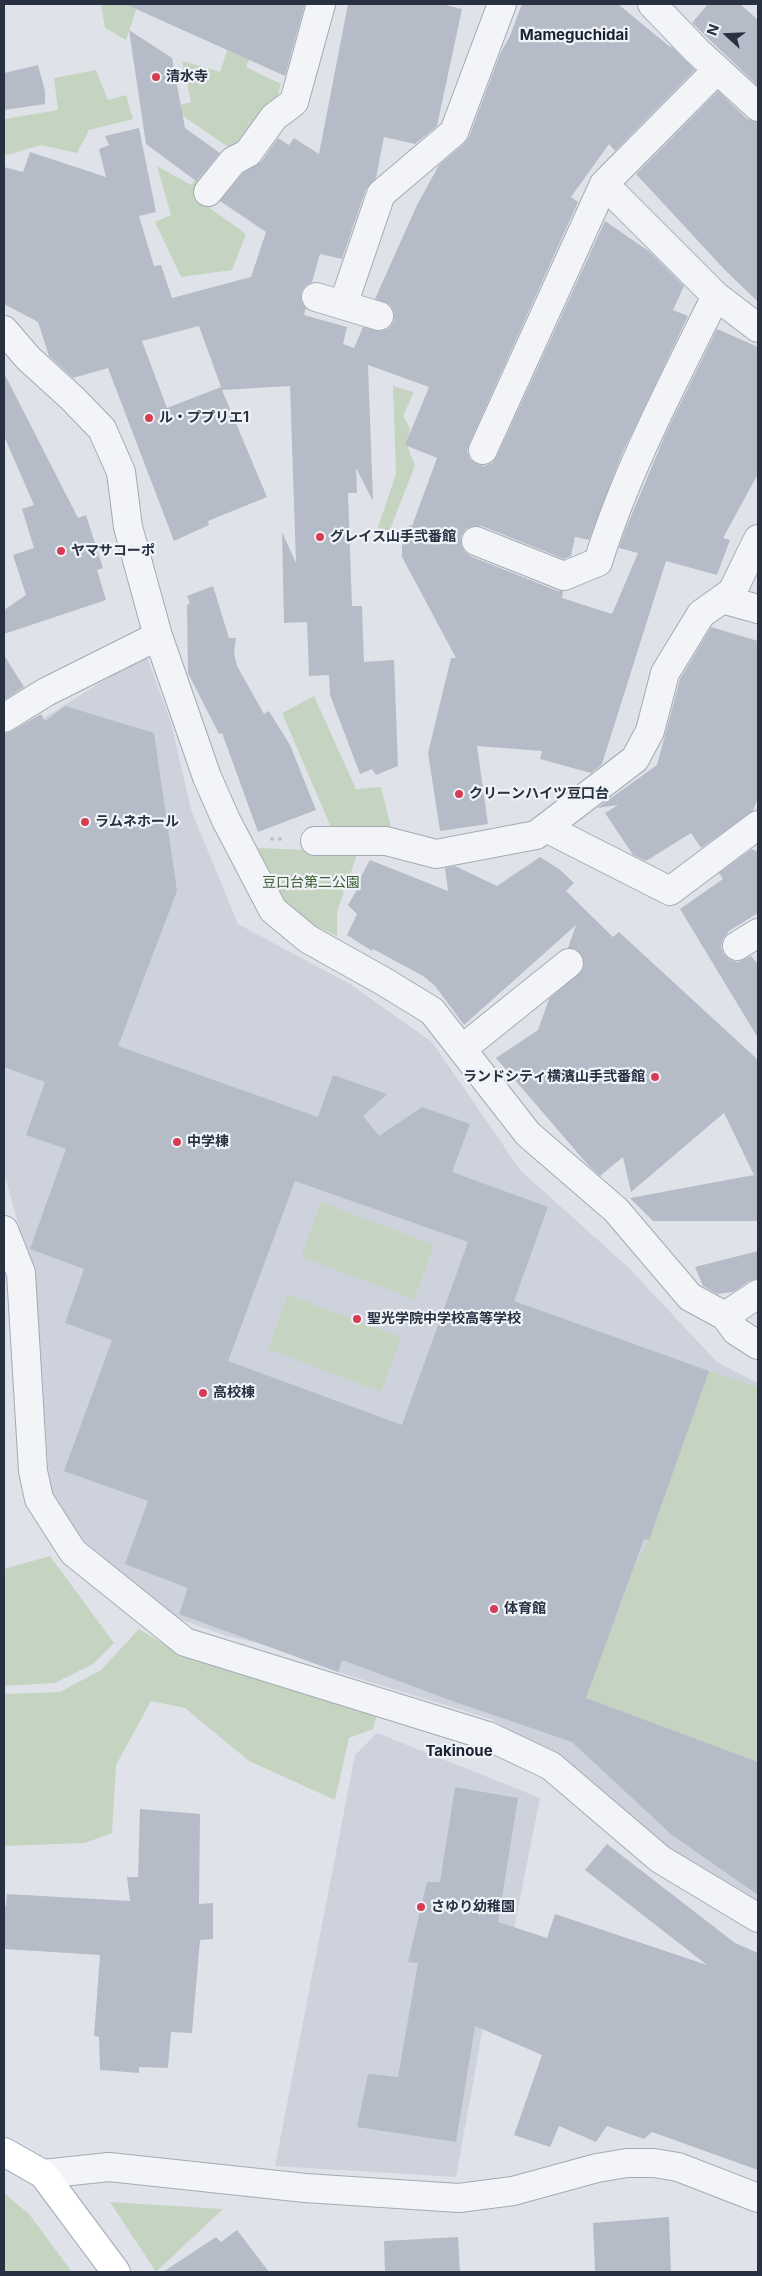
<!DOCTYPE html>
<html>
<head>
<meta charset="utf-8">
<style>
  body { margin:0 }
  #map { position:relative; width:762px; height:2276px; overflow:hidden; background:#dfe3e9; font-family:Inter,sans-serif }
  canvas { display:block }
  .frame { position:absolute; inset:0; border:5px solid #273142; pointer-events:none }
  .north { position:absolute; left:702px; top:10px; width:50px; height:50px; -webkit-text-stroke:4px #eff2f7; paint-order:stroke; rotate:290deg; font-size:14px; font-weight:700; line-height:20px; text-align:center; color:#273142 }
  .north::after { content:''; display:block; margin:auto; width:18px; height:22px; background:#273142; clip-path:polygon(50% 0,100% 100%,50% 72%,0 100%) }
</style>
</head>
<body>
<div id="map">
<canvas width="762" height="2276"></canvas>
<div class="frame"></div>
<div class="north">N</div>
</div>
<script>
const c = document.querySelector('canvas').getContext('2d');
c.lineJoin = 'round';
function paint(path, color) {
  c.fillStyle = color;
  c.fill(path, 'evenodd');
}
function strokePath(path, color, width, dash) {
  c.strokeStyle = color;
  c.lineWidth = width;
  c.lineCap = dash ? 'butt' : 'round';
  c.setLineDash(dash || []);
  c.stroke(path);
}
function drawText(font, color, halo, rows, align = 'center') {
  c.font = font + ' Inter,"Noto Sans JP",sans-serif';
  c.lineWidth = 4.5;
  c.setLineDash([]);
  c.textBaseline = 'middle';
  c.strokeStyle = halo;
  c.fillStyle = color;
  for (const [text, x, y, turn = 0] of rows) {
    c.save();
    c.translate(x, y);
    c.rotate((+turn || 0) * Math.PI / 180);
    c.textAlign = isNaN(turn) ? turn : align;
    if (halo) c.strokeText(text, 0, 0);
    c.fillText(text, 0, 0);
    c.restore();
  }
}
paint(new Path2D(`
  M146,654L172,726L191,810L238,924L350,984L432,1042L521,1171L628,1267L717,1362L758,1383V1912L551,1766L491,1719L338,1672L262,1644L227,1636L177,1618L77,1535L51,1498L33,1276L4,1173V743Z
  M377,1733L540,1798L502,1989H490L456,2177L275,2166L355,1755Z`), '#cdd2dc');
paint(new Path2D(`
  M101,4H138L126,40L105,28Z
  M236,24L251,56L246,67L281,84L276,101L237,153L180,114L149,113L191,102L182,61L220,72Z
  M96,70L108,100L126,95L133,119L89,130L77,153L41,145L4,156V119L58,110L54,78Z
  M206,165L219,173L200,201L246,234L232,270L181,277L155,222L171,215L157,166L191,185Z
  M393,386L414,392L403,416L410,428L408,448L415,465L388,535L376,533L396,474Z
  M314,696L356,789L381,787L393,835L333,832L282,713Z
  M258,848L358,852L337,912V936L311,924L278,898Z
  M321,1202L434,1245L414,1299L301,1257Z
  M288,1295L401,1337L381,1392L268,1349Z
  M709,1371L758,1387V1762L586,1698L634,1568L649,1540Z
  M50,1556L114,1643L93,1664L55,1683L4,1686V1569Z
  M139,1629L176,1652L377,1714L373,1729L349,1738L335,1800L249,1761L185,1708L151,1701L116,1765L112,1833L85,1843L4,1846V1694L60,1692L101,1670Z
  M4,2193L29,2214L72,2272H4Z
  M110,2202L223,2209L156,2272Z`), '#c5d4c0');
paint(new Path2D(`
  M125,4H305L285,76Z
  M348,4H442L462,9L437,126L415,144L384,137L376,178L366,189L342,259L320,254L312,282L306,285L301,292V301L306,308L304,315L347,327L343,344L354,348L363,327L382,331L389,328L394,321V313L391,306L375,299L417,205L439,165L464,144L469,137L500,54L510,36L522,4H618L670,47L671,46L695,70L615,151L609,144L571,197L578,202L469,444L467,451L470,459L477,464L484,466L492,463L497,456L605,221L650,252L684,286L673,310L688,316L622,454L589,540L575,537L571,556L564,559L482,526H474L466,529L461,536V544L464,551L470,556L558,591H563L562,598L612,614L638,553L619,548L624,533L666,433L717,329L758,347V474L723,538L730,540L717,575L666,561L602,764L591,773L540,759L542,751L477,746L488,824L440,831L428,753L451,658H456L402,557V543L410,525L412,526L437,458L405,445L429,387L368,365L373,501L356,468L357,493H348L352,606H362L364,662L394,660L398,766L376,775L372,769L360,774L330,695L329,675L309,676L307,622L284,623L282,532L296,563L290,386L222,390L267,497L208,521L209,525L174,541L108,368L73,378L49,356L38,322L4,304V167L23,172L30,152L106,177L99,149L109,145L105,136L139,128L156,212L139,216L154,266L161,265L172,298L251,277L266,232L220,201L243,173L261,162L278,138L289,145L294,138L319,154ZM199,326L221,387L167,408L142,341Z
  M708,4H740L758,20V86L692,23Z
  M129,30L172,58L185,128L220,153L196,181L146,144Z
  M38,65L45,91V104L4,110V73Z
  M718,91L747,119L758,122V302L724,269L636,174Z
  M4,373L78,518L86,515L103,568L97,570L106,600L4,634V610L26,595L13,555L34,548L22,509L34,505L4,436Z
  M213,586L229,638H236L234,653L237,666L264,714L269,711L290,745L316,810L258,832L222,733L219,734L188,673L187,605L190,603L187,596Z
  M711,627L758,641V798L753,811L701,848L691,833L646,861L633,855L605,813L618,805L597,808L657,765L680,679Z
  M4,655L24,687L4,700Z
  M65,706L154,733L177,891L118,1046L318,1117L333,1075L387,1094L363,1116L379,1136L422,1107L470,1124L452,1172L548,1207L514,1301L709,1371L649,1540L644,1539L586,1698L758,1762V1895L672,1835L572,1742L458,1703L342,1660L338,1672L179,1614L188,1588L125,1564L148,1501L64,1471L112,1340L65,1323L84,1269L30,1249L66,1149L26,1135L45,1082L4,1067V734L12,731L41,714L45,721ZM295,1181L468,1242L402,1425L228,1361Z
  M752,849L758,852V913L729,931L723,939L721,947L724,955L730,960L738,962L751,956L758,964V1038L680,909L723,879L719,873Z
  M540,857L559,869L574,883L566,891L613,937L619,932L758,1060V1221H653L630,1198L754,1175L724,1113L631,1192L623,1157L600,1176L588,1165L496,1058L538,1030L549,999L583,969L584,961L581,954L575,949L568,948L576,925L464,1025L435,986L423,976L373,949L372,951L347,935L357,914L348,905L358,888L356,886L370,860L448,891L445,868L455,866L497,886Z
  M758,1251V1279L749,1281L733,1292L717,1294L703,1286L695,1267Z
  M455,1787L518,1798L498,1922L547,1938L555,1914L707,1965L585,1870L607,1844L735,1943L758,1953V2170L652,2132L644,2139L607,2126L596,2142L559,2126L550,2147L514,2135L542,2055L475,2026L456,2142L357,2127L368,2074L398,2077L418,1963L408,1962L427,1882H440Z
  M140,1809L200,1814L199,1904L213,1903V1939L200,1940L192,2033L171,2032L168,2068L139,2067V2073L100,2070L99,2037L94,2036L100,1955L4,1949V1909L6,1905L7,1894L130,1901L127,1877H138Z
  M669,2217L671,2272H595L593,2223Z
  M237,2230L269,2272H163L216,2237L221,2242Z
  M458,2237L460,2272H385L384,2241Z`), '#b6bcc7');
const minor = new Path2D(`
  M652,4L697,51L758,107
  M604,184L716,296L758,328
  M208,192L233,161L248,153L274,117L294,102L321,4
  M316,297L379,316
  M343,305L381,194L454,132L502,4
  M4,330L28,358L72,398L102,429L121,472L128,527L158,636L207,777L226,820L273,910L308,939L383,981L432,1011L528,1134L616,1210L690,1297L725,1316L736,1331L758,1345
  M483,450L604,184L717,70
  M476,541L564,576L598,562C627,469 673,383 716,296
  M722,599L758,609
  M4,718L46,692L158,636
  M546,828L670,891L758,825
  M315,841H386L436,854L536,835L635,759L650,731L665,673L701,614L732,592L758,539
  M737,946L758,933
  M462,1049L569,963
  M4,1230L21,1273L33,1471L39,1499L73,1552L185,1642L488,1736L551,1766L660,1859L758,1918
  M725,1316L758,1294
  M43,2174L109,2167L305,2188L459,2198L513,2191L597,2168L627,2163H654L678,2167L758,2198`);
const major = new Path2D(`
  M4,2152L43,2174L116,2272`);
strokePath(minor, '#a4aab4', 30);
strokePath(major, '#9ea8b6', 30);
strokePath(new Path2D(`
  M270,839H284`), '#bdc1c8', 3, [4, 4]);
strokePath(minor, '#f2f4f7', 28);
strokePath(major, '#fff', 28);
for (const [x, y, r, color] of [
  [156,77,5,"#d73c55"],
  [149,418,5,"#d73c55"],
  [320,537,5,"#d73c55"],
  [61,551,5,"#d73c55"],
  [459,794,5,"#d73c55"],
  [85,822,5,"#d73c55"],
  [655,1077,5,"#d73c55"],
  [177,1142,5,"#d73c55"],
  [357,1319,5,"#d73c55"],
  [203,1393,5,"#d73c55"],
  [494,1609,5,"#d73c55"],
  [421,1907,5,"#d73c55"]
]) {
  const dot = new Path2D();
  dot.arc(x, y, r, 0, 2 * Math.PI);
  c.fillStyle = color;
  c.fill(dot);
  strokePath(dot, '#eff2f7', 2);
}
drawText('bold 14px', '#273142', '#eff2f7', [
  ["清水寺",166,77],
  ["ル・ププリエ1",159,418],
  ["グレイス山手弐番館",330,537],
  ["ヤマサコーポ",71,551],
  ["クリーンハイツ豆口台",469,794],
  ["ラムネホール",95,822],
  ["ランドシティ横濱山手弐番館",645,1077,"right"],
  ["中学棟",187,1142],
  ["聖光学院中学校高等学校",367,1319],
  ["高校棟",213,1393],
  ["体育館",504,1609],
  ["さゆり幼稚園",431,1907]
], 'left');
drawText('14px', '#3c5e33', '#eff2f7', [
  ["豆口台第二公園",311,883]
]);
drawText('bold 15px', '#192232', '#eff2f7', [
  ["Mameguchidai",574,35],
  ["Takinoue",459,1751]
]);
</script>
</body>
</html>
